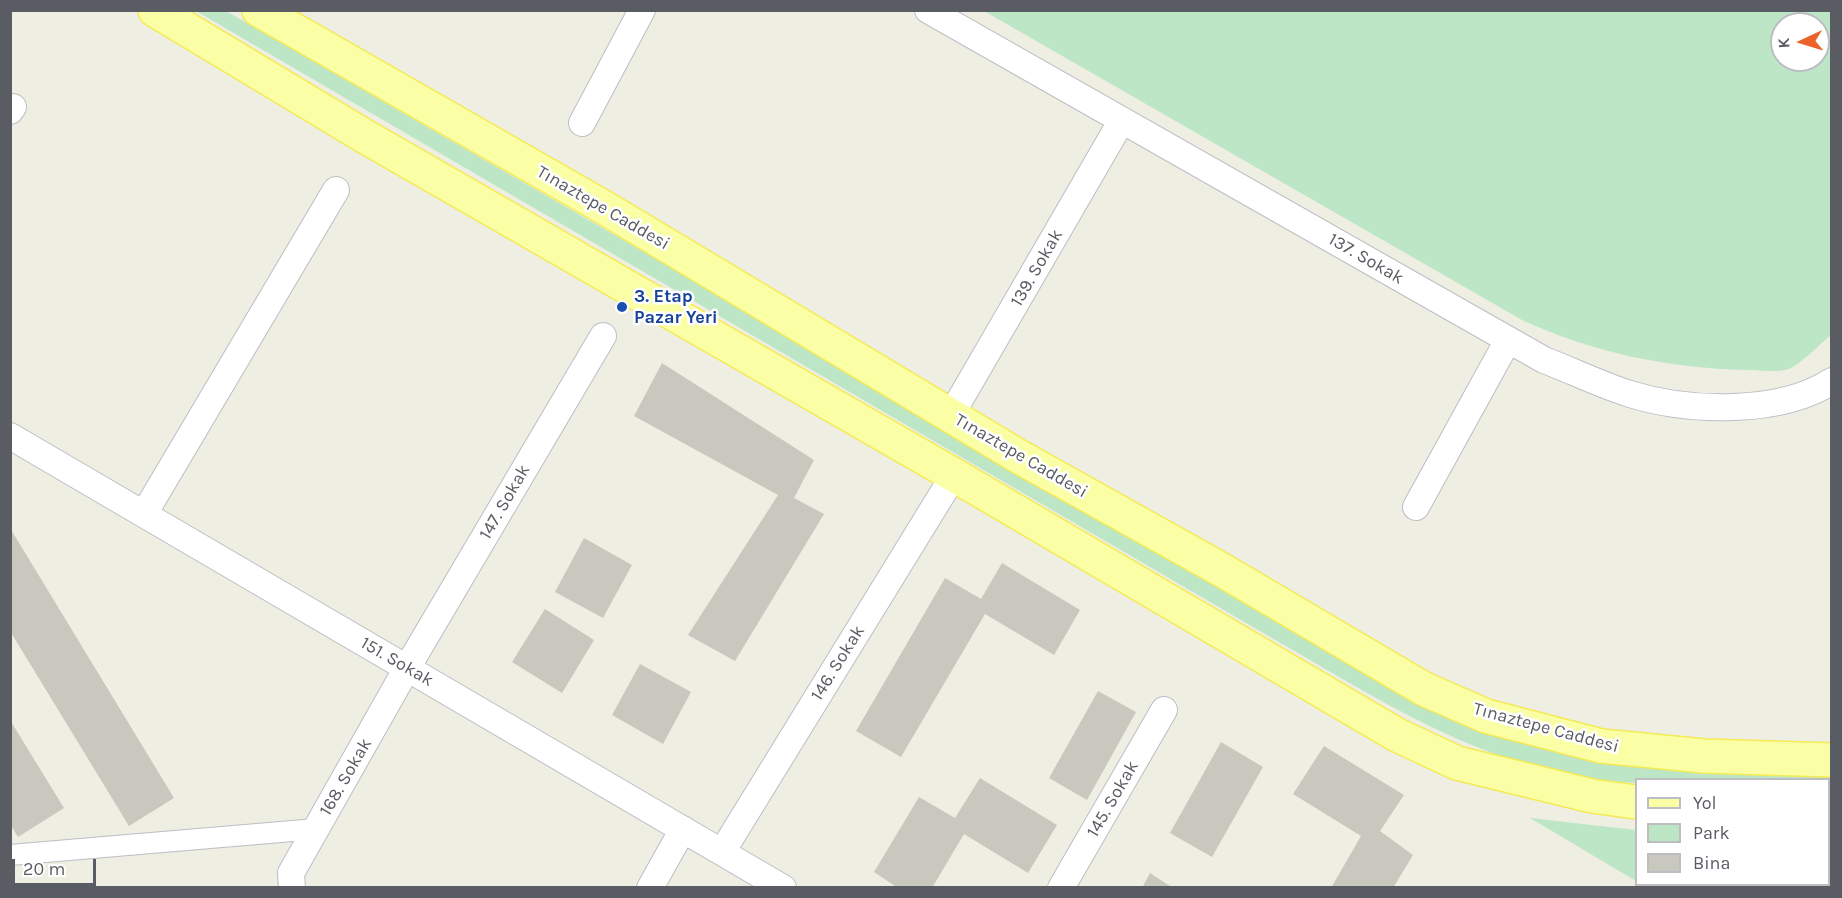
<!DOCTYPE html>
<html>
<head>
<meta charset="utf-8">
<style>
  body { margin:0 }
  #map { position:relative; width:1842px; height:898px; overflow:hidden; background:#eeeee2; font-family:Karla,sans-serif }
  canvas { display:block }
  .frame { position:absolute; inset:0; border:12px solid #5a5c63; pointer-events:none }
  .legend { position:absolute; left:1635px; top:778px; width:195px; height:108px; box-sizing:border-box; background:#fff; border:2px solid #bdbec1; margin:0; padding:8px 10px; list-style:none; font-size:18px; color:#5a5c63 }
  .legend li { display:flex; align-items:center; gap:12px; height:30px }
  .legend b { width:30px; border:2px solid #bdbec1 }
  .north { position:absolute; left:1770px; top:12px; width:60px; height:60px; box-sizing:border-box; background:#fff; border:2px solid #bdbec1; border-radius:50%; rotate:266deg; font-size:16px; font-weight:700; line-height:24px; text-align:center; color:#5a5c63 }
  .north::after { content:''; display:block; margin:auto; width:21px; height:27px; background:#ed6229; clip-path:polygon(50% 0,100% 100%,50% 72%,0 100%) }
  .scale { position:absolute; left:12px; top:859px; width:84px; height:27px; box-sizing:border-box; border:3px solid #5a5c63; border-top:0; padding-left:8px; font-size:18px; line-height:21px; white-space:nowrap; color:#5a5c63; -webkit-text-stroke:4px #fff; paint-order:stroke }
</style>
</head>
<body>
<div id="map">
<canvas width="1842" height="898"></canvas>
<div class="frame"></div>
<ul class="legend">
<li><b style="height:8px;background:#faffa6"></b>Yol</li>
<li><b style="height:16px;background:#bde6c6"></b>Park</li>
<li><b style="height:16px;background:#c9c8bf"></b>Bina</li>
</ul>
<div class="north">K</div>
<div class="scale">20 m</div>
</div>
<script>
const c = document.querySelector('canvas').getContext('2d');
c.lineJoin = 'round';
function paint(path, color) {
  c.fillStyle = color;
  c.fill(path, 'evenodd');
}
function strokePath(path, color, width, dash) {
  c.strokeStyle = color;
  c.lineWidth = width;
  c.lineCap = dash ? 'butt' : 'round';
  c.setLineDash(dash || []);
  c.stroke(path);
}
function drawText(font, color, halo, rows, align = 'center') {
  c.font = font + ' Karla,sans-serif';
  c.lineWidth = 5;
  c.setLineDash([]);
  c.textBaseline = 'middle';
  c.strokeStyle = halo;
  c.fillStyle = color;
  for (const [text, x, y, turn = 0] of rows) {
    c.save();
    c.translate(x, y);
    c.rotate((+turn || 0) * Math.PI / 180);
    c.textAlign = isNaN(turn) ? turn : align;
    if (halo) c.strokeText(text, 0, 0);
    c.fillText(text, 0, 0);
    c.restore();
  }
}
paint(new Path2D(`
  M196,11H226L1456,720C1581,772 1699,770 1831,774V790H1829L1828,780H1636V783C1596,780 1553,774 1515,761C1426,732 1346,680 1265,634Z
  M984,11H1831V335C1819,345 1803,362 1789,369C1778,373 1759,370 1748,370C1668,368 1594,353 1522,320ZM1782,24H1818V60H1782Z
  M1530,818L1636,830V881Z
  M1829,830H1831V887L1648,888L1643,885L1828,884Z`), '#bde6c6');
paint(new Path2D(`
  M662,363L814,460L794,498L824,514L735,661L688,635L778,495L634,416Z
  M10,528L174,798L129,826L10,631Z
  M584,538L632,565L603,618L555,592Z
  M1002,563L1080,610L1054,655L985,614L901,757L856,731L945,578L981,599Z
  M545,609L594,640L562,693L512,662Z
  M640,664L691,692L663,744L612,715Z
  M1098,691L1136,712L1087,800L1049,778Z
  M10,720L64,808L18,837L10,824Z
  M1221,742L1263,767L1212,857L1170,833Z
  M1324,746L1404,795L1380,831L1413,855L1393,888H1331L1361,836L1293,794Z
  M980,778L1057,825L1028,873L964,834L932,888H898L874,872L919,797L955,818Z
  M1150,873L1173,888H1142Z`), '#c9c8bf');
const pedestrian = new Path2D(`
  M10,855L316,829`);
const minor = new Path2D(`
  M928,10L1544,360C1573,371 1601,385 1630,394C1688,412 1780,415 1832,381
  M10,111L13,107
  M582,123L642,10
  M951,415L1122,120
  M10,436L783,888
  M1416,507L1508,340
  M144,514L336,190
  M722,852L954,475
  M292,888L291,873L407,668L603,336
  M650,888L683,829
  M1061,888L1164,710`);
const primary = new Path2D(`
  M155,10L366,137L954,475L1397,735L1457,763L1592,796L1636,802
  M259,10L605,208L1018,456L1222,570L1424,689L1486,716L1601,746L1704,756L1832,760
  M1828,807H1832`);
strokePath(pedestrian, '#bcbec4', 22);
strokePath(minor, '#bcbec4', 28);
strokePath(primary, '#f5ea54', 36);
strokePath(pedestrian, '#fff', 20);
strokePath(minor, '#fff', 26);
strokePath(primary, '#faffa6', 33);
for (const [x, y, r, color] of [
  [622,307,6,"#1a4fb4"]
]) {
  const dot = new Path2D();
  dot.arc(x, y, r, 0, 2 * Math.PI);
  c.fillStyle = color;
  c.fill(dot);
  strokePath(dot, '#fff', 2);
}
drawText('18px', '#5a5c63', '#fff', [
  ["Tınaztepe Caddesi",603,208,30],
  ["137. Sokak",1366,259,30],
  ["139. Sokak",1037,268,-60],
  ["Tınaztepe Caddesi",1021,456,30],
  ["147. Sokak",505,502,-60],
  ["151. Sokak",397,662,30],
  ["146. Sokak",838,663,-58],
  ["Tınaztepe Caddesi",1546,728,15],
  ["168. Sokak",346,777,-60],
  ["145. Sokak",1113,799,-60]
]);
drawText('bold 18px', '#164399', '#fff', [
  ["3. Etap",634,297],
  ["Pazar Yeri",634,318]
], 'left');
</script>
</body>
</html>
